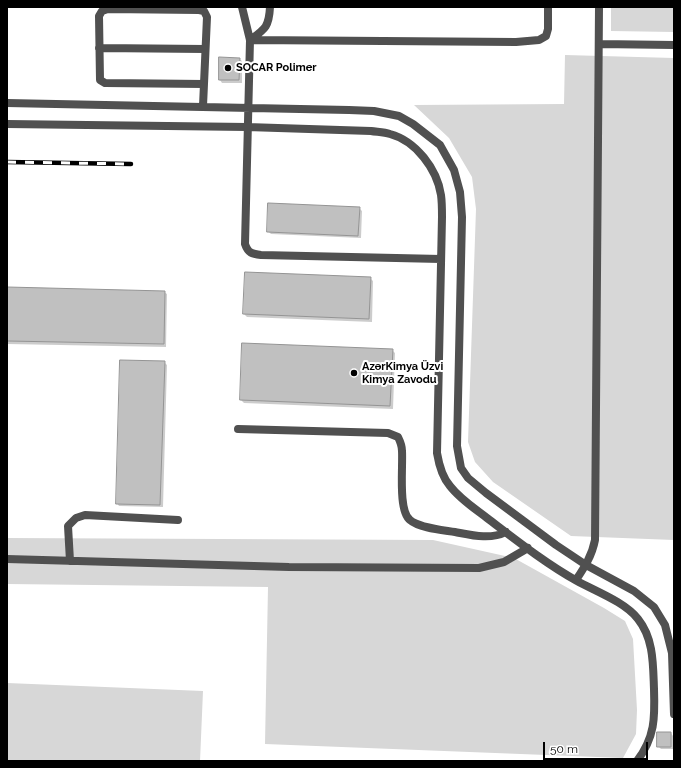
<!DOCTYPE html>
<html>
<head>
<meta charset="utf-8">
<style>
  body { margin:0 }
  #map { position:relative; width:681px; height:768px; overflow:hidden; background:#fff; font-family:Raleway,sans-serif }
  canvas { display:block }
  .frame { position:absolute; inset:0; border:8px solid #000; pointer-events:none }
  .scale { position:absolute; left:543px; top:742px; width:105px; height:18px; box-sizing:border-box; border:2px solid #000; border-top:0; padding-left:5px; font-size:12px; line-height:14px; white-space:nowrap; color:#000; -webkit-text-stroke:3px #fff; paint-order:stroke }
</style>
</head>
<body>
<div id="map">
<canvas width="681" height="768"></canvas>
<div class="frame"></div>
<div class="scale">50 m</div>
</div>
<script>
const c = document.querySelector('canvas').getContext('2d');
c.lineJoin = 'round';
function paint(path, color) {
  c.fillStyle = color;
  c.fill(path, 'evenodd');
}
function strokePath(path, color, width, dash) {
  c.strokeStyle = color;
  c.lineWidth = width;
  c.lineCap = dash ? 'butt' : 'round';
  c.setLineDash(dash || []);
  c.stroke(path);
}
function drawText(font, color, halo, rows, align = 'center') {
  c.font = font + ' Raleway,sans-serif';
  c.lineWidth = 4;
  c.setLineDash([]);
  c.textBaseline = 'middle';
  c.strokeStyle = halo;
  c.fillStyle = color;
  for (const [text, x, y, turn = 0] of rows) {
    c.save();
    c.translate(x, y);
    c.rotate((+turn || 0) * Math.PI / 180);
    c.textAlign = isNaN(turn) ? turn : align;
    if (halo) c.strokeText(text, 0, 0);
    c.fillText(text, 0, 0);
    c.restore();
  }
}
paint(new Path2D(`
  M611,7H674V32L611,31Z
  M565,55L674,58V540L571,536L493,482L475,462L468,442L476,209L472,177L449,138L414,105L564,104Z
  M7,538L433,540L514,558L604,608L625,621L633,639L637,710L636,734L623,758L265,744L268,587L7,584Z
  M7,683L203,691L200,761H7Z`), '#d7d7d7');
paint(new Path2D(`
  M239,59L242,61V83H222L220,80Z
  M359,208L362,211L361,238L271,234L268,231Z
  M370,278L373,281L372,322L247,317L244,314Z
  M7,288L164,292L167,294L166,347L7,344Z
  M392,350L395,353L393,409L244,403L241,400Z
  M164,362L167,365L163,507L119,506L117,503Z
  M671,733L673,736V749H661L658,746Z`), '#0003');
const building = new Path2D(`
  M219,57L240,58L239,80H219Z
  M268,203L360,207L358,236L267,232Z
  M245,272L371,277L369,319L243,314Z
  M7,287L165,291L164,344L7,341Z
  M242,343L393,349L390,406L240,400Z
  M120,360L165,361L160,505L116,504Z
  M657,732H671V747H657Z`);
paint(building, '#c0c0c0');
strokePath(building, '#949494', 1);
strokePath(new Path2D(`
  M242,7L250,40L245,244C248,253 252,254 261,255L441,259
  M250,40L516,42L539,40L546,36L548,29V7
  M250,40C265,29 269,27 270,7
  M599,44L674,45
  M99,48L205,49
  M7,103L349,110L374,111L399,116L413,124L440,145L454,170L460,192L462,217L457,446L461,468L468,478L486,493L556,545L586,565L634,591L654,607L665,625L672,653L674,714
  M203,106L207,17L204,11L199,10L108,9L102,11L99,16L100,80L105,83L204,84
  M7,124L247,127L371,131C377,132 384,132 390,134C416,141 437,169 441,195C442,202 442,210 442,217L437,453C439,465 442,477 450,486C460,499 474,508 487,518C516,540 545,563 577,581C595,591 625,602 638,619C654,639 653,665 654,689C655,718 655,737 637,761
  M238,429L388,433L398,437C400,441 402,447 402,451C403,467 398,511 410,520C419,528 443,530 455,532C471,535 490,540 506,532
  M7,559L289,567L479,568L504,562L528,548
  M70,561L68,526L76,518L85,515L178,520
  M576,580C584,568 592,556 595,540L599,7`), '#505050', 8);
const rail = new Path2D(`
  M7,162L131,164`);
strokePath(rail, '#000', 4.5);
strokePath(rail, '#fff', 3, [9]);
for (const [x, y, r, color] of [
  [228,68,4,"#000"],
  [354,373,4,"#000"]
]) {
  const dot = new Path2D();
  dot.arc(x, y, r, 0, 2 * Math.PI);
  c.fillStyle = color;
  c.fill(dot);
  strokePath(dot, '#fff', 1.5);
}
drawText('bold 11px', '#000', '#fff', [
  ["SOCAR Polimer",236,68],
  ["AzərKimya Üzvi",362,367],
  ["Kimya Zavodu",362,380]
], 'left');
</script>
</body>
</html>
